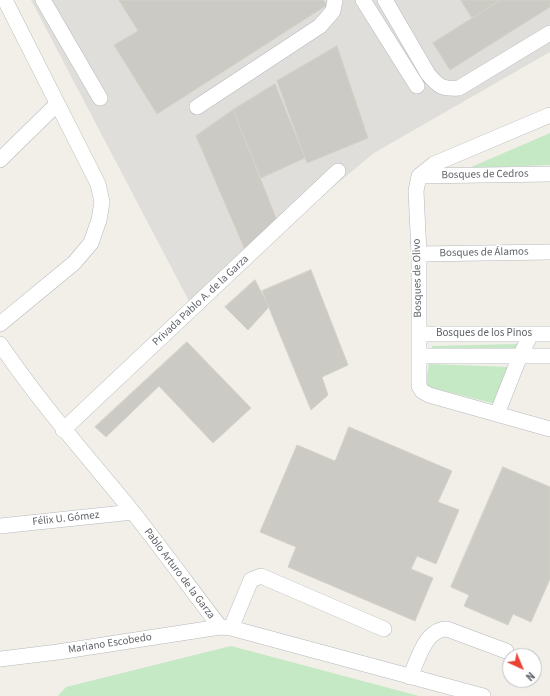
<!DOCTYPE html>
<html>
<head>
<meta charset="utf-8">
<style>
  body { margin:0 }
  #map { position:relative; width:550px; height:696px; overflow:hidden; background:#f1efe8; font-family:"Source Sans 3",sans-serif }
  canvas { display:block }
  .north { position:absolute; left:502px; top:648px; width:40px; height:40px; box-sizing:border-box; background:#fff; border:1px solid #bfc1c3; border-radius:50%; rotate:136deg; font-size:11px; font-weight:700; line-height:16px; text-align:center; color:#5f6368 }
  .north::after { content:''; display:block; margin:auto; width:14px; height:18px; background:#ea4335; clip-path:polygon(50% 0,100% 100%,50% 72%,0 100%) }
</style>
</head>
<body>
<div id="map">
<canvas width="550" height="696"></canvas>
<div class="north">N</div>
</div>
<script>
const c = document.querySelector('canvas').getContext('2d');
c.lineJoin = 'round';
function paint(path, color) {
  c.fillStyle = color;
  c.fill(path, 'evenodd');
}
function strokePath(path, color, width, dash) {
  c.strokeStyle = color;
  c.lineWidth = width;
  c.lineCap = dash ? 'butt' : 'round';
  c.setLineDash(dash || []);
  c.stroke(path);
}
function drawText(font, color, halo, rows, align = 'center') {
  c.font = font + ' "Source Sans 3",sans-serif';
  c.lineWidth = 3;
  c.setLineDash([]);
  c.textBaseline = 'middle';
  c.strokeStyle = halo;
  c.fillStyle = color;
  for (const [text, x, y, turn = 0] of rows) {
    c.save();
    c.translate(x, y);
    c.rotate((+turn || 0) * Math.PI / 180);
    c.textAlign = isNaN(turn) ? turn : align;
    if (halo) c.strokeText(text, 0, 0);
    c.fillText(text, 0, 0);
    c.restore();
  }
}
paint(new Path2D(`
  M31,0H550V52L374,153L191,305Z`), '#e0deda');
paint(new Path2D(`
  M550,133V165L469,168Z
  M519,344L518,349L433,352L432,346Z
  M429,364L509,367L496,404L425,386Z
  M231,646L419,696H58L66,687Z`), '#c5e8c5');
const building = new Path2D(`
  M119,0H323L327,5L157,114L114,45L138,31Z
  M461,0H501L472,18Z
  M501,0H550V7L450,70L433,43Z
  M337,46L368,138L307,163L277,81Z
  M275,84L305,158L261,178L233,110Z
  M233,110L278,223L246,252L196,136Z
  M311,270L348,365L322,377L328,395L311,410L262,291Z
  M255,280L269,307L248,330L225,307Z
  M187,342L251,408L213,443L159,386L106,437L95,427Z
  M349,427L452,471L438,502L459,510L436,564L417,556L411,569L433,578L415,621L288,567L296,547L260,532L297,445L335,461Z
  M503,467L550,487V579L531,622L513,614L508,625L464,606L469,595L451,587Z`);
paint(building, '#cccac5');
strokePath(building, '#d6d1c6', 1);
const minor = new Path2D(`
  M43,0L100,98
  M363,0L417,86
  M385,0L428,74C439,87 442,89 459,88L550,33
  M197,107L320,26L333,11L335,0
  M550,115L434,164L419,176L416,191L419,254V386L422,391L429,395L550,429
  M0,160L57,104
  M419,176L550,174
  M419,254L550,252
  M0,324L74,263L91,243L99,220L102,202L98,184L5,0
  M419,334H550
  M0,344C40,403 87,456 132,511C162,549 191,589 220,627
  M419,356H550
  M497,414L520,356L531,334
  M63,430L338,171
  M0,526L133,512
  M231,628L251,580L261,576L384,629
  M0,659L58,652L220,627L231,628L483,696
  M410,677C418,660 425,629 447,629L506,651`);
strokePath(minor, '#b5b8bc', 16);
strokePath(minor, '#fff', 15);
drawText('11px', '#5f6368', '#fff', [
  ["Bosques de Cedros",485,175,-1],
  ["Bosques de Álamos",484,253,-1],
  ["Bosques de Olivo",418,278,-91],
  ["Privada Pablo A. de la Garza",201,301,-43],
  ["Bosques de los Pinos",484,334],
  ["Félix U. Gómez",66,519,-6],
  ["Pablo Arturo de la Garza",179,574,53],
  ["Mariano Escobedo",110,644,-9]
]);
</script>
</body>
</html>
